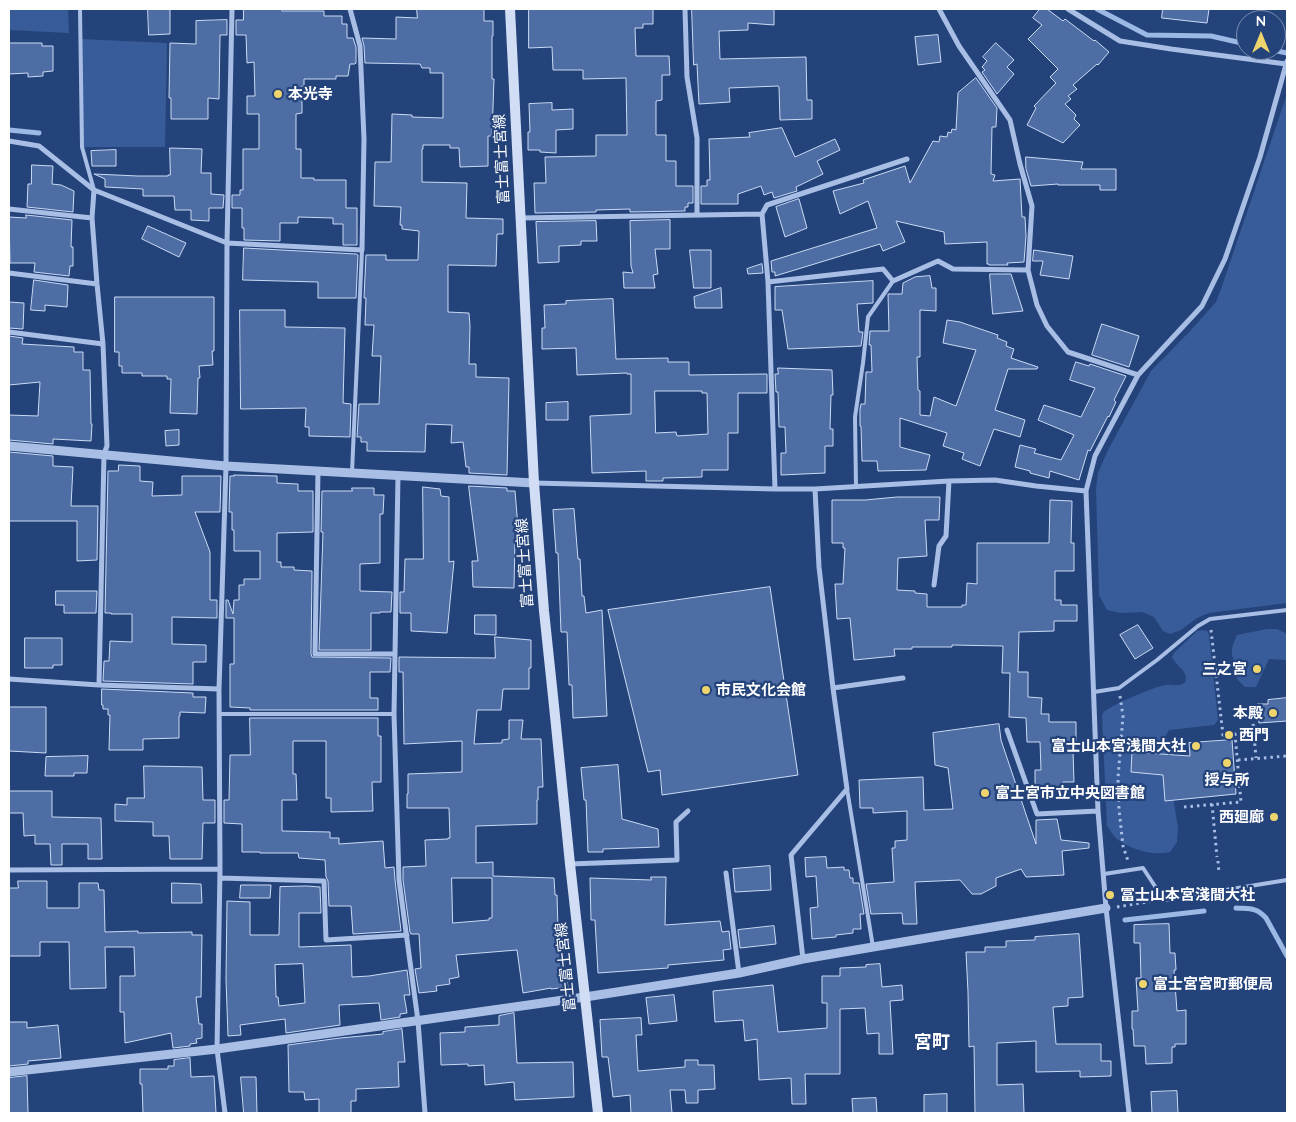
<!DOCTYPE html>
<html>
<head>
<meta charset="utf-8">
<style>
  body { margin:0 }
  #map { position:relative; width:1296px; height:1122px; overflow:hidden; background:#24437b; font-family:Quicksand,sans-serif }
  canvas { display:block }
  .frame { position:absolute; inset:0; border:10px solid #fff; pointer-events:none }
  .north { position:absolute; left:1236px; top:10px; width:50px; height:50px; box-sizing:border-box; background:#24437b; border:1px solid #7c8eb0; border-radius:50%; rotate:0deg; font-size:14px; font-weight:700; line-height:20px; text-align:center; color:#fff }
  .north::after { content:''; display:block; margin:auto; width:18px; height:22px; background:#eed46c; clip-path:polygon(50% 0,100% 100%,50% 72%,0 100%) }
</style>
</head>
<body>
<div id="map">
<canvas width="1296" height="1122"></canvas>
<div class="frame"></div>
<div class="north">N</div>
</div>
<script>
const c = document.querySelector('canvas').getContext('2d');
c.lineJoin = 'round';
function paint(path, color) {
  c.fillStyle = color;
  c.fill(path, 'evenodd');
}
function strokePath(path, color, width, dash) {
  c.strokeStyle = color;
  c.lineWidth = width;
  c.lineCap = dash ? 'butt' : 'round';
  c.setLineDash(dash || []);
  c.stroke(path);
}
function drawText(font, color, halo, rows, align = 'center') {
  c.font = font + ' Quicksand,"Noto Sans JP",sans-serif';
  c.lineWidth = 4.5;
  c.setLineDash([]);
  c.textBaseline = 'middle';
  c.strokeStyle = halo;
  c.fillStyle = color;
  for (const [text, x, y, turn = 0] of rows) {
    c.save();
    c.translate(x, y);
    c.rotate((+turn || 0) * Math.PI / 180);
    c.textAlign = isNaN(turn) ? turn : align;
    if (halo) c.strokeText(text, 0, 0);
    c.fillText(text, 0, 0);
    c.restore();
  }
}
paint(new Path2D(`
  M9,9H68L69,33L9,30Z
  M80,39L167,43L165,147H82Z
  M1287,94V603L1209,613L1197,618L1181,630L1170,634L1163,631L1154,617L1142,612L1121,613L1107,610L1099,595L1096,489L1098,473L1108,450L1151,371L1191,330L1216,302L1222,286Z
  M1267,629H1277L1287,634V660L1269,659L1256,687H1245L1237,679L1238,667C1229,654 1231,648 1237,635Z
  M1202,630L1207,631L1209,635L1218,720L1214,725L1169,730L1166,735L1171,784L1178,828L1177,842L1170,852C1152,856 1132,850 1117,839C1113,836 1110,830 1107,826L1102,717C1102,716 1102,714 1103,713C1108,706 1156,686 1166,685C1173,684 1178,687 1185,683C1189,670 1177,668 1172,657L1174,653L1197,631Z`), '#385c99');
strokePath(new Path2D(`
  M1097,9L1147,35L1211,36L1246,44
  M1272,50L1287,53
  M9,130L39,133
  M1236,908C1249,909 1256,907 1266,918L1287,956
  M1125,920L1204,911`), '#9cb8e5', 5);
const building = new Path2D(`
  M148,9H170V34L149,35Z
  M244,9H282V11H324V16H342V24H347V38H353L356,47V63L355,64H350L348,76H336V79H304V86H302V113L296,114V149H301V178H314V180H346V208H357V245H343V224H333V218L298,217V223H280V241L244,240V228H242V208H232V195H240V190H243V149H259V114H247V96H255L254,62L247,63L246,35H236V20H243Z
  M417,9H484V21H493V36H492V79H494L492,136H488V166L460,167L459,148H450V145H423V149H422V182L467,183L466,218L503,219V234H497L496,266L448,265V312L469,313L470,326L469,364H476V377L509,378L507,475L469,473V467H466L463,442L451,443L452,425L426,424L425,452L367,451V442H361V437H357L359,404H379L381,356H372L374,325H365L366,298H364L366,255H386V260H418L419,231L402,229V225H400L401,207L374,206L375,162H391L392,114L412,115V117L443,118V73H430V68H422L420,64L365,63L364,46L362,38L396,39V17L417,18Z
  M529,9H653V24H643V28H635L636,56H669L670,75H662V100L656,101V135H666V161H676V186H693V203H688V207H685V211L630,212V209L596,210V212L535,213L534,183H546L545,157L596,156V135H627L626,78L583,79V70H553L552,47L529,48Z
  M692,9H774V25L748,23V30L719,31L720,59L806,57L807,100H812V119L780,120L779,87L778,86L729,88L730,102L699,104L697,64L694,65Z
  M1040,9H1047L1063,21L1065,19L1094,41L1095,40L1109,52L1098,65L1097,64L1073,85L1077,89L1068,96L1071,99L1065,104L1076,115L1074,119L1080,125L1063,143L1027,125L1036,108L1034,106L1056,83L1050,77L1058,69L1028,39L1042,25L1033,18Z
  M1163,9H1209L1207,23L1162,18Z
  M227,20V35H220L219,99L208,98V119H171V98H169L170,43L196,44V21Z
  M938,35L941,62L918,65L915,37Z
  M9,43H42V46H53V71L43,72V76L28,77V73L9,74Z
  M996,43L1014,60L1007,67L1014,74L997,94L982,72L985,70L982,67L987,61L983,57Z
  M976,78L997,108L996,127H992L991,174L995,175L993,181L1020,179L1022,217H1025L1026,236L1024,262L1007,263L1008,265H989V264H987V242L945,244L944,232L896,221L905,242L883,251L880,244L775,276V272H772L771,261L877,228L868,201L840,214L833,191L864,183L863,180L905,166L910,183L933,141L939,142L940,136L947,137L948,132L951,133L952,129L956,130L958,93Z
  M552,103V110L573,109V129L556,130V153L540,152V150H528V132H530L529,104Z
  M782,128L795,157L835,139L840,150L817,161L823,174L796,187L797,191L774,198L772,192L764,195L761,186L738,194V204H701V186H707V180H710L709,139L750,137L749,133Z
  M170,148L202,149L201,173H211V194L224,195L223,208H209V221L191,220V210H175L174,196H143V189L105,187V179L94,174L138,176H168V175H170Z
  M116,150V166H92L91,151Z
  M1026,157L1083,162L1081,169H1116V190H1100V185H1058V184L1031,186L1026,169Z
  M32,165L53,166L52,184L61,185L74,191L73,212L27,207L28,184H31Z
  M799,199L807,228L785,237L776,207Z
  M26,215L72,220L71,247H73V266H70L69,276L34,272L35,263H10L9,217L26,218Z
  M670,220V249H655L658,274L653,275L655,288H624L623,272L633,273L631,266L630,221Z
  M596,221L597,241H581V245L559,246V262L538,263L536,222Z
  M148,226L186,243L179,257L142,239Z
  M244,248L356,254L358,255L356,298H318V282L243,280Z
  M690,250H711V288H694Z
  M1034,250L1073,256L1069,279L1040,275L1043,261H1033Z
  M762,264L763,273L748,274L747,269Z
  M990,274H1011L1023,311L993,314Z
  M930,276L932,288H936V311L920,310V357H917L918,390L920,391V415L930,416L934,397L956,406L976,350L943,343L947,320L960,322L998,335L997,338L1007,342L1006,346L1014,349L1011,358L1038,367L1037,369H1008L995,410L1025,420L1020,437L994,429L980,466L962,459L964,453L943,446L947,433L900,418V447L930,455L926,470L878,471L877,461H862L861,426H860V409L861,404H865L866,372H872L871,345H869L870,331H889L888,294H902L903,283L915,277Z
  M34,280L68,285L67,307L45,305V311L31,310Z
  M873,281V303L857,304L859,332H863L861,346L788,349L782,310H775V287Z
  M721,288L722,308H695L694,297Z
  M115,297H214V351H212L213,365L199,366L200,378H198L197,414L170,413L171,379H167V376H142V373H122V366H119V352H115Z
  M613,299L616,359L668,358V362H689V375L767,374V393H738V433H728V470H702V477L663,478V481H646V471L592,473L590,416L631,414V374H627V373L577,375L576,348L542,349V328H545L544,305L566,304V301ZM655,391H702V393H707L708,434L677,436L676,432L656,433Z
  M9,302L24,303L23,329L9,328Z
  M240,310H285V327L345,328L343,403L351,404L350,437L309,436V427H305L306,408L241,409Z
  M1102,324L1139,336L1129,367L1092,355Z
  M9,336L23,338L22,344L74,347V352H83V370H90L91,424H92L91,441L53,439V444L9,440V415L38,416L40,382L9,385Z
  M1076,362L1089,366L1090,364L1126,376L1114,400L1116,402L1109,417L1108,416L1090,451L1088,450L1079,480L1050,471L1049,478L1030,473V471L1015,467L1020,445L1036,449L1034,453L1061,460L1074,435L1038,420L1044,405L1081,417L1095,388L1070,380Z
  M778,368L832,370L833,395H831L830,429H833V446H825V473L781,475V453H786L785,427H779L778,392H776L775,374H778Z
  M568,402V420H546V403Z
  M179,430V445L166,446L165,431Z
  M9,452L53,456V466L73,467L71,506H98L97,560L77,561V521H9Z
  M119,465L140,466V481L153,482L152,496L182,495V476H221L220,512H195L210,552V600H217V618L172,617V644L206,645V662H193V684L103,681L104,661H109L110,641L132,642V614H111V613H105L108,471H118Z
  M234,475L277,476V483L298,484V491H313V532L277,533V562H281V567H294V570L312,571L311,654L312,657L391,658L390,672H370V698H378V710H250V708L230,707V664H234V618H226V600H228L233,614L234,600H239V585H244V579H260V551H234V530H232V512H229L230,476H234Z
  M469,486L507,488V491H515L519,539H515L514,588L473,587L472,561H478L470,498Z
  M423,487L440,489L441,496L449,497V562L454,561L447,633L411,631V613H400V592H404L405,559H423Z
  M352,488H374V495H384L383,514H380V563L360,564V591L392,592L391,612H380V613H371V650H319L323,532H321L322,491H352Z
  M897,497H940L939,520H925L927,556L898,558L897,590L915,591V593L927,594V607H962V605H966L967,583L977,584V543H1049L1050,500L1072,501L1071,543H1074V571H1055V600H1061V605H1077V621H1054V631L1019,632L1018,672H1028V697L1042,698L1041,714H1049V722H1076V751H1073L1074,782H1063V790H1035V770H1041L1040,742H1027L1026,718L1009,717L1010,673H1002L1003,646L952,645V647H912V649H894L895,656L854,660L850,618L837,619L835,584H843L845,548H843V543H832V500H865Z
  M574,509L578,559H580L582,596H584L586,613L602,610L607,716L573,718L572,685H569L567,632H561L558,553H556L553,510Z
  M770,587L798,775L662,795L660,770L648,772L608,610Z
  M56,591H97L96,613H64V605H56Z
  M475,615H496V635L475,634Z
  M1138,625L1153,648L1135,659L1120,635Z
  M495,637L531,640V668H529V689H503L501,710H477L474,744L502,743V740L509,739V720H523L521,739H541L543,787H538V800H537V824L476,826V863L493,862V876L554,878L555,895H557L558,930L560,931L568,987L551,989V988L523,993L517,950L456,955L459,977L449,979L450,984L436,986L437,991L419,993L415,969L421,968L419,934H411L410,932L403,880V867L426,866L425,840L448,839V838H450L449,808H407V794H408V774L462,772V741L404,744L403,672H399V657L495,658ZM452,878H492V918H489V920L453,923Z
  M25,638H62V665H53V668H25Z
  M102,689L193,693V697H206L205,713L180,712V716H179V738L143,739V750H109L110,715H108V709H103V705H102Z
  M1287,698V721L1259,723L1257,704H1268V700Z
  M9,707H46V753L9,751Z
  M250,718H378V736H381V782H372L373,811L331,812V798H326V741H293V774H296L297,800H282V831L330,832V838H339V844L383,841L385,868L394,867L395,880L401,931L353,934L351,906H329L328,881L326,877L325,860L299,858L298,853H260V852H242V824L224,823V800H229L230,755H250Z
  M999,724L1001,740L1036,844V820L1057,819L1061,840L1089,843V848L1062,851L1064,875L1026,877L1021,869L996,878V886L981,894H972L960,880L915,882L917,924H903L902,913L871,914L866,884L894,882L892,848H895V841L907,840V811L873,813V808H860L859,780L923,777L924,810L953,809L948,768L935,765L933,733Z
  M1232,740L1236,794L1165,801L1163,775L1131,772L1132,752L1190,756L1189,743Z
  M88,756L87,773H74V776H45L46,757Z
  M618,765L622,819L658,829L659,847L603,849V852H588L586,800H584L581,768Z
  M144,766L202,767L203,800H215V823H203L202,859H170L169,836H153V822L115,821V804L127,805V798H144Z
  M9,791H52V817L101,818L102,859H88V844H62V865H51L50,844H35V835L24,836L23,813H9Z
  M826,857L827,868L844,867V870H849L850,878H853V883H859L864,914H860L861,929H853V933L836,935V937L812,939L810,908L818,907L816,876L806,877L805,858Z
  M770,866L771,890L735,892L733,869Z
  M651,877H666L665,925L720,921L722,932L729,931L731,949L723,950L724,960L668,965V968L598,973L595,920H591L590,878L651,880Z
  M18,881H47V908H79V883H98L99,890H104L105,932L138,931V933L192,932V935H202L201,997H196L199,1024H202V1038L196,1039L197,1043L190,1044V1046L173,1048L171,1033L125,1043L124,1012H120V976H135L134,947H105L106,988L70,989L69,942H40V956H9V888H18Z
  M172,883L201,884L202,903H172Z
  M241,885H271L270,898H240Z
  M307,886L320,887L321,913H299V947L351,945L352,977L369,976L407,970L410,995H404L407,1013L400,1014V1017L381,1020L379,1003L339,1005L340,1025L286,1033L285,1019L240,1025L241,1035L228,1036L226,979L227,901L250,902V935H279L280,887ZM303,964L305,1003L279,1006L278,997H276L275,965Z
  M1169,924L1170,953H1175L1176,970H1174L1177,1011L1186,1010V1044H1175V1047H1172V1063L1146,1064L1145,1046H1134L1133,1029H1132V1011H1138L1136,978H1141L1140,943H1134V925Z
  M774,926L776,944L740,948L738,930Z
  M1079,934L1083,997L1068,998V1006L1053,1007L1056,1044H1101V1061H1111V1076L1080,1077V1071L1036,1072V1041L997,1043V1085L1023,1084L1024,1113H975L974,1046L969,1047L968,992L966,952H985V947H1006V941L1035,940V937Z
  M880,964L882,987L902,985L903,1000L890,1001L893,1054H879V1033L867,1034L865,1008L840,1009V1074H805L806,1104H792L791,1078L759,1080L757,1039L745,1041L743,1020L715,1022L713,991L773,985L778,1032L827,1028V1003H822V976H840V968L866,967V965Z
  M674,995L677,1021L649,1024L646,998Z
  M514,1013L517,1063L573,1062L574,1097L515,1100L514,1082L485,1085L484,1065L468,1066V1064L441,1065L440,1033L465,1032V1027L499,1025V1016Z
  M641,1018L642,1035H636L638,1071L685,1067V1060H698V1065H714L715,1089L698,1090V1103H686L685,1090H670L672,1113H631L630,1095L613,1097L608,1057H602L600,1020Z
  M9,1022H27V1028L58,1025L61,1058L28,1061V1064L9,1066Z
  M402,1029L405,1062H398L399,1087L356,1089V1101H351V1113H319V1099L305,1100L304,1092H289L288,1045L340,1038L383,1034V1032Z
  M190,1058L191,1077L214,1076L216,1113H143L142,1084H140V1069H168V1066H174V1060Z
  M27,1076L28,1113H9V1078Z
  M241,1077H256L257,1113H244Z
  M1177,1091L1178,1113H1152L1151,1092Z
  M947,1094V1113H924V1095Z
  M876,1098L877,1113H853L852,1099Z`);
paint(building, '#4d6da4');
strokePath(building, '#cbdaf4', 1);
strokePath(new Path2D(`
  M1211,630L1223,735H1226
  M1120,696L1123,716L1118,778L1119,809L1123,846L1128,861
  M1252,711L1256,758
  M1238,760L1287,756
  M1212,804L1217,857
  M1184,807L1241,802L1235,734H1232
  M1233,808L1235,826
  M1218,861L1219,873
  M1117,907L1153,901`), '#a8bee5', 3, [2.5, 4]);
strokePath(new Path2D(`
  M80,9L82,147L94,190
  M352,472L362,250
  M856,487L855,417L863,363L868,317L893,281
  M1094,692L1119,688L1157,660L1198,626L1210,619L1287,610
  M219,714H394
  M847,789L873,947
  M1104,874L1143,868L1164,900L1287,880`), '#a8bee5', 4);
strokePath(new Path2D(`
  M685,9L687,77L697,138V215
  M939,9L959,46L1010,120L1020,164L1032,206L1028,270L1037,305L1047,326L1068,352L1138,375
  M1068,9L1120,41L1171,49L1286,64
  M9,141L39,146L94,190L227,243L362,250L364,139L360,46L350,9
  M94,190L92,218L97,284L103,344L107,446L104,454L99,685
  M9,209L92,218
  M520,218L762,214
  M9,273L97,284
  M768,282L883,269L893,281L938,261L953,269L1028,270
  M9,332L103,344
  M318,471L315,654H395
  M398,475L394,714L399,880L418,1021L425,1113
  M534,483L775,489H815L949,481L995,480L1036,486L1086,491
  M775,489L768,282L762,214L767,205L907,159
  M934,585L939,546L946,536L949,481
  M9,679L99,685L219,689
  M833,688L903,678
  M1007,730L1037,814L1098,811
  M570,864L677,860L676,822L688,811
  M9,870L220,869
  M726,873L739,973
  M220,878L324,881L326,940L407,935
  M803,959L791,855L847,789L833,688L819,567L815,489
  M225,1113L217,1049L220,869L219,689L226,466L227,243L232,9
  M1129,1113L1106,908L1098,811L1086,491L1095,456L1138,375L1202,306L1225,259L1260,157L1287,61`), '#a8bee5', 5);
strokePath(new Path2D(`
  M9,446L226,466L534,483
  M9,1072L217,1049L585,997L739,973L803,959L873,947L1106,908`), '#a8bee5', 9);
strokePath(new Path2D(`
  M510,9L534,483L544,611L554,706L570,864L598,1113`), '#d1ddf4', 10);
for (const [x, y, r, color] of [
  [278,94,5,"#eed46c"],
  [1257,669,5,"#eed46c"],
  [706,690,5,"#eed46c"],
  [1273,713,5,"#eed46c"],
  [1229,735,5,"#eed46c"],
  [1196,746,5,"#eed46c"],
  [1227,763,5,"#eed46c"],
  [985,793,5,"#eed46c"],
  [1274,817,5,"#eed46c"],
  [1110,895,5,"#eed46c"],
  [1143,984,5,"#eed46c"]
]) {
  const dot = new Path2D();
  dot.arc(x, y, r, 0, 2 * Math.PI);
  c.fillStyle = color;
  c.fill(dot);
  strokePath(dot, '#24437b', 2);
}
drawText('bold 15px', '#fff', '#24437b', [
  ["本光寺",288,94],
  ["三之宮",1247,669,"right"],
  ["市民文化会館",716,690],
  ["本殿",1263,713,"right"],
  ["西門",1239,735],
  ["富士山本宮浅間大社",1186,746,"right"],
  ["授与所",1227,780,"center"],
  ["富士宮市立中央図書館",995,793],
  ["西廻廊",1264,817,"right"],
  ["冨士山本宮淺間大社",1120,895],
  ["富士宮宮町郵便局",1153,984]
], 'left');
drawText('15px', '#fff', '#24437b', [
  ["富士富士宮線",502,159,-93],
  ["富士富士宮線",525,563,-94],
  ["富士富士宮線",566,967,-96]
]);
drawText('bold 18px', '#fff', '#24437b', [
  ["宮町",932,1043]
]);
</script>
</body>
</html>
